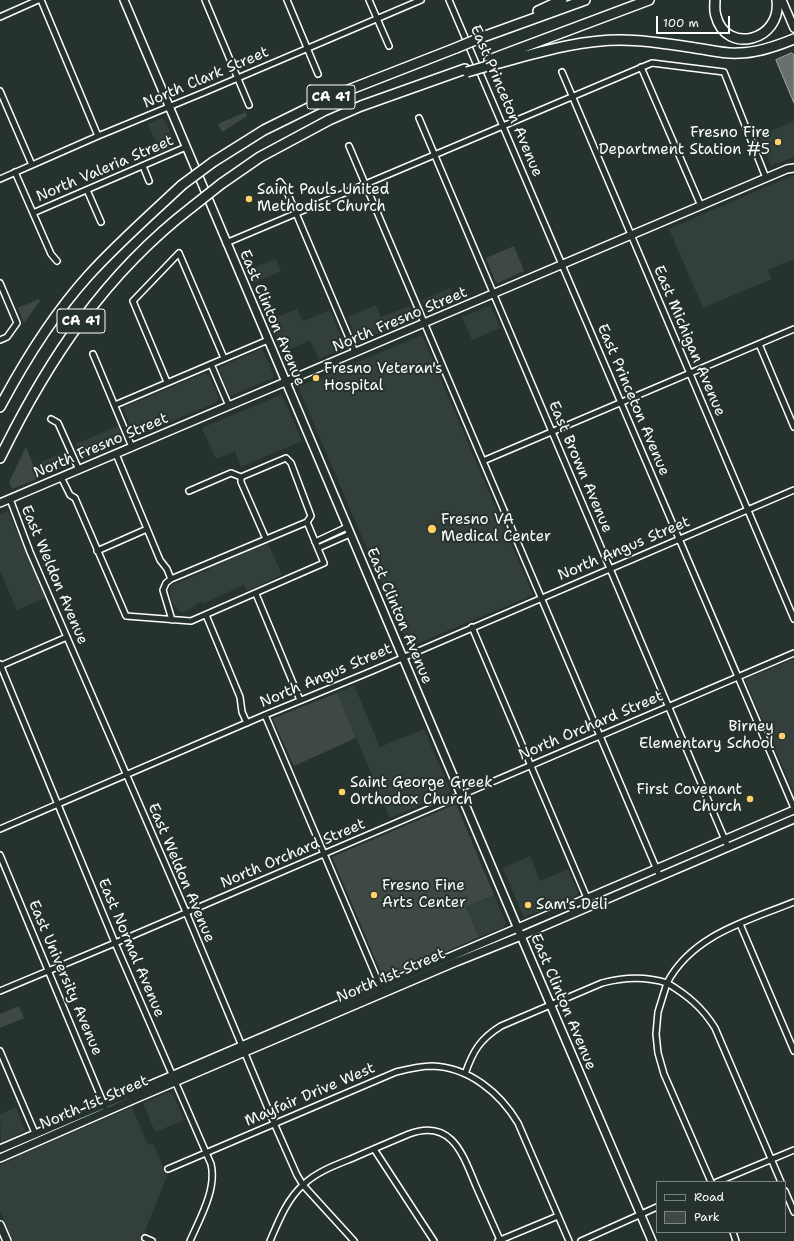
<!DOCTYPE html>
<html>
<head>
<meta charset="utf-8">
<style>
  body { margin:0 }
  #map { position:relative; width:794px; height:1241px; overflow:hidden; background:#26332d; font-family:"Shantell Sans",sans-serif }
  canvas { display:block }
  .legend { position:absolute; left:656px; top:1181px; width:130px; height:52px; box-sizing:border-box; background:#26332d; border:1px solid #7d8581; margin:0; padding:5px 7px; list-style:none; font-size:12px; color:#fff }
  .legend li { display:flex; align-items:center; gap:8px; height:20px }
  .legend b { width:20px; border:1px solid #7d8581 }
  .scale { position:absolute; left:656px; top:16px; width:74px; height:18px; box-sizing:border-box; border:2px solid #fff; border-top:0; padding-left:5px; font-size:12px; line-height:14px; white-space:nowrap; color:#fff; -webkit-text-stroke:3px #26332d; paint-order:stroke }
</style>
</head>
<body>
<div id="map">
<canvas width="794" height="1241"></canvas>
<ul class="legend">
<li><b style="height:5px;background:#26332d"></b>Road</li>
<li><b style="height:11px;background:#3e4944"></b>Park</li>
</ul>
<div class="scale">100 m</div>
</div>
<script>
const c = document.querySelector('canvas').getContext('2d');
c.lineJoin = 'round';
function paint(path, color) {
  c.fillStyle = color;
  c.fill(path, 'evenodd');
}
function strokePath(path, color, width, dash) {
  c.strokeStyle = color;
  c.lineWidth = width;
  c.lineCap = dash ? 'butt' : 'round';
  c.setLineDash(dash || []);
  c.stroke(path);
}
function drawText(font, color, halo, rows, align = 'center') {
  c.font = font + ' "Shantell Sans",sans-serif';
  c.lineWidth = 4;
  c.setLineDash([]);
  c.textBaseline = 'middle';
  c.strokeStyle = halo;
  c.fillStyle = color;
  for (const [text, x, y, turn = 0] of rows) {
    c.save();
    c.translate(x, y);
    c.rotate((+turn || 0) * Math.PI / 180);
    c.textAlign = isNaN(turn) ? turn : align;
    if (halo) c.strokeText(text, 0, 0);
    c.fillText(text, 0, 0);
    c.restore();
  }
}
paint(new Path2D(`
  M161,118L165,120L175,144L174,147L161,153L148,124Z
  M794,121V157L771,166L759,136Z
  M794,175V259L768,270L772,279L703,308L669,229Z
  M276,259L281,271L254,283L249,270Z
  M450,288L455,301L427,313L422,300Z
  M376,305L381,317L409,306L415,318L358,342L348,317Z
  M490,306H491L500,328L472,340L462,317Z
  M297,309L303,321L330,310L345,347L319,359L310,340L283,352L270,320Z
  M422,335L533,595L409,647L298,387Z
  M261,349L263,351L273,374V378L233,395H230L219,370L220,367Z
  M205,373L209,375L219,398L217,402L137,436L134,435L124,411V407Z
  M280,395L283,397L302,441L241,467L235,451L216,459L202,428Z
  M118,426L123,438L122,442L82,459L76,444Z
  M64,452L70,465L42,476L37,464Z
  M8,511L45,598L17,610L0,571V514Z
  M262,537L265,543L267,541L282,575L247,591L244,585L202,604L201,602L195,605L196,606L181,613L180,612L171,601L170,586L210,569L207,561Z
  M794,659V793L745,679Z
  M354,685L380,747L424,729L451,792L390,818L337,693Z
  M530,856L540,881L568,869L578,893L576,896L525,917L523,916L503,868Z
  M494,895L506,923L504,927L479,937L466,907Z
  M169,1092L173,1094L184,1120L155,1132L143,1103Z
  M16,1107L25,1131L23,1132L1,1142L0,1114Z
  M132,1107L147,1143L154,1145L167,1176L141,1241H13L0,1210V1165L16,1158L19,1155Z`), '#333f3a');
paint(new Path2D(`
  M246,112L247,116L222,132L218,124Z
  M514,246L524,271L498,283L495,281L486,258Z
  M39,299L40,301L24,323L18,308Z
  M26,447L39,478L12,489L9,482Z
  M337,693L356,738L294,766L273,720L274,718Z
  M456,804L494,895L466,907L479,937L385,978L383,977L332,857Z
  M19,1006L24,1018L0,1028V1014Z`), '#3e4944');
const water = new Path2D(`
  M792,53L794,55V103L776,60Z`);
paint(water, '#67706c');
strokePath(water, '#a4a9a7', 1);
const minor = new Path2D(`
  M41,0L98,136
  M205,0L249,105
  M287,0L318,74
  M369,0L389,46
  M449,0L794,808
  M0,17L38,0
  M641,67L701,206
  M562,72L794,619
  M0,91L32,165
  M419,118L728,847
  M349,146L660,877
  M143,166L149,181
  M15,172L51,254L57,261
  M0,179L98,136L205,92L421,0
  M280,182L287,192L355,352
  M87,190L101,222
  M33,213L186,147
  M226,243L652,63L724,72L766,178
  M0,283L17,323L7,337L0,340
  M759,344L794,427
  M93,354L132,447
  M211,364L229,406
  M167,382L133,301L179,253L224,358
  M115,405L268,340
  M51,419L58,423L79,470
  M483,461L794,329
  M61,477L70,495L75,498L126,616L191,621L324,563L307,522L171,579L167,569L160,560L116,454
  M241,477V482L266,539
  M189,491L231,473L241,477L286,458L291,463L311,516L307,522
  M10,499L30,552L186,912L274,1123L297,1175L303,1185L354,1241
  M315,542L347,527
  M318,548L350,534
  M97,551L147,529
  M171,579L166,583L163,590L172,620
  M256,594L300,700
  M206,615L240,697L242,712L247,723
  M472,627L587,898
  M0,664L115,943L211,1164C217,1189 200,1218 190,1241
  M0,666L67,637
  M265,715L381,988
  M0,829L265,715L372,671L794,490
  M0,855L105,1107
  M740,924L794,1051
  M0,991L115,943L794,653
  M0,1051L35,1133
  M465,1074C473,1051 480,1039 501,1026L602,983C624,977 645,976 667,983C692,935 747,921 794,902
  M374,1149L434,1241
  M168,1169L396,1072C408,1069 420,1066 432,1066C469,1067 500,1093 518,1123L569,1241
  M711,1182L664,1074L658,1053L656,1034L658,1012L667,983C687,995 702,1007 715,1028L781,1182
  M717,1182L794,1150
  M785,1191L794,1212
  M733,1232L736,1241
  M145,1238L152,1241
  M270,1241C279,1220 287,1199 304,1184C318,1171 336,1165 353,1158C371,1150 390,1142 409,1134C452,1118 463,1155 476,1186C484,1204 492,1222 500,1240
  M498,1241L558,1216
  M581,1241L657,1207`);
const secondary = new Path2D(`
  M124,0L521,936L652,1241
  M782,0L794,28
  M0,503L787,169L794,168
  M0,1149L794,810
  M0,1158L135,1099L456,962L521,936L794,819
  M0,1225L7,1241`);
const motorway = new Path2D(`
  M715,0C715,5 714,11 716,16C726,55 782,41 777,0
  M538,11L562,0
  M480,38L585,0
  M489,60L649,0
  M491,65C534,54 576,40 621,40C648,40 676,45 702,49C714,51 726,54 739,53C758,53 777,46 794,39
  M213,162L264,130L333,96L456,48
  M221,184L260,157L329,120L361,106L465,69
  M0,407C25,360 53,315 88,276C117,244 150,215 182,185
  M0,458C48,360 105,274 192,207`);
strokePath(minor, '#fff', 8);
strokePath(secondary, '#fff', 10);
strokePath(motorway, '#fff', 12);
strokePath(minor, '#26332d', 5);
strokePath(secondary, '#26332d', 7);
strokePath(motorway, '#26332d', 9);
const motorwayBridge = new Path2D(`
  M456,48L480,38
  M467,72L491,65
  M182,185L213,162
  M192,207L221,184`);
strokePath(motorwayBridge, '#fff', 12, []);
strokePath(motorwayBridge, '#26332d', 9);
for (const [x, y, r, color] of [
  [778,142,4,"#ffd166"],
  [249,199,4,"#ffd166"],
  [316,378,4,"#ffd166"],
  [432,529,5,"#ffd166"],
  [782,736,4,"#ffd166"],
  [342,792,4,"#ffd166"],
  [750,799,4,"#ffd166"],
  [374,895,4,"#ffd166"],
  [528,905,4,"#ffd166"]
]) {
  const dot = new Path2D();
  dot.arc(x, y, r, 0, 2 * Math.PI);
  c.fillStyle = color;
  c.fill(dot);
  strokePath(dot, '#26332d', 1.5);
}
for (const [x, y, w] of [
  [331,97,48],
  [81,321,48]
]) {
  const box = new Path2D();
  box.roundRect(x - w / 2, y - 12, w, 24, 3);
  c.fillStyle = '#26332d';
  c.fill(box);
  strokePath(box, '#fff', 1);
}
drawText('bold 14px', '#fff', null, [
  ["CA 41",331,97],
  ["CA 41",81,321]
]);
drawText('15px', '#fff', '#26332d', [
  ["North Clark Street",206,78,-23],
  ["East Princeton Avenue",506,101,67],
  ["North Valeria Street",105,169,-23],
  ["East Clinton Avenue",272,318,67],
  ["North Fresno Street",400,320,-23],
  ["East Michigan Avenue",689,341,67],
  ["East Princeton Avenue",633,400,67],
  ["North Fresno Street",101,446,-23],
  ["East Brown Avenue",580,467,67],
  ["North Angus Street",624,549,-23],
  ["East Weldon Avenue",54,575,67],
  ["East Clinton Avenue",399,616,67],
  ["North Angus Street",326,676,-23],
  ["North Orchard Street",591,726,-23],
  ["North Orchard Street",293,854,-23],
  ["East Weldon Avenue",181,873,67],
  ["East Normal Avenue",131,948,67],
  ["North 1st Street",391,976,-23],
  ["East University Avenue",65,978,67],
  ["East Clinton Avenue",563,1002,67],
  ["Mayfair Drive West",310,1095,-23],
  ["North 1st Street",94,1103,-23]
]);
drawText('15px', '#fff', '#26332d', [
  ["Fresno Fire",770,133,"right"],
  ["Department Station #5",770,150,"right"],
  ["Saint Pauls United",257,190],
  ["Methodist Church",257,207],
  ["Fresno Veteran's",324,369],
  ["Hospital",324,386],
  ["Fresno VA",441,520],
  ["Medical Center",441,537],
  ["Birney",774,727,"right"],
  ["Elementary School",774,744,"right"],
  ["Saint George Greek",350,783],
  ["Orthodox Church",350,800],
  ["First Covenant",742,790,"right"],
  ["Church",742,807,"right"],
  ["Fresno Fine",382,886],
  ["Arts Center",382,903],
  ["Sam's Deli",536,905]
], 'left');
</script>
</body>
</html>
